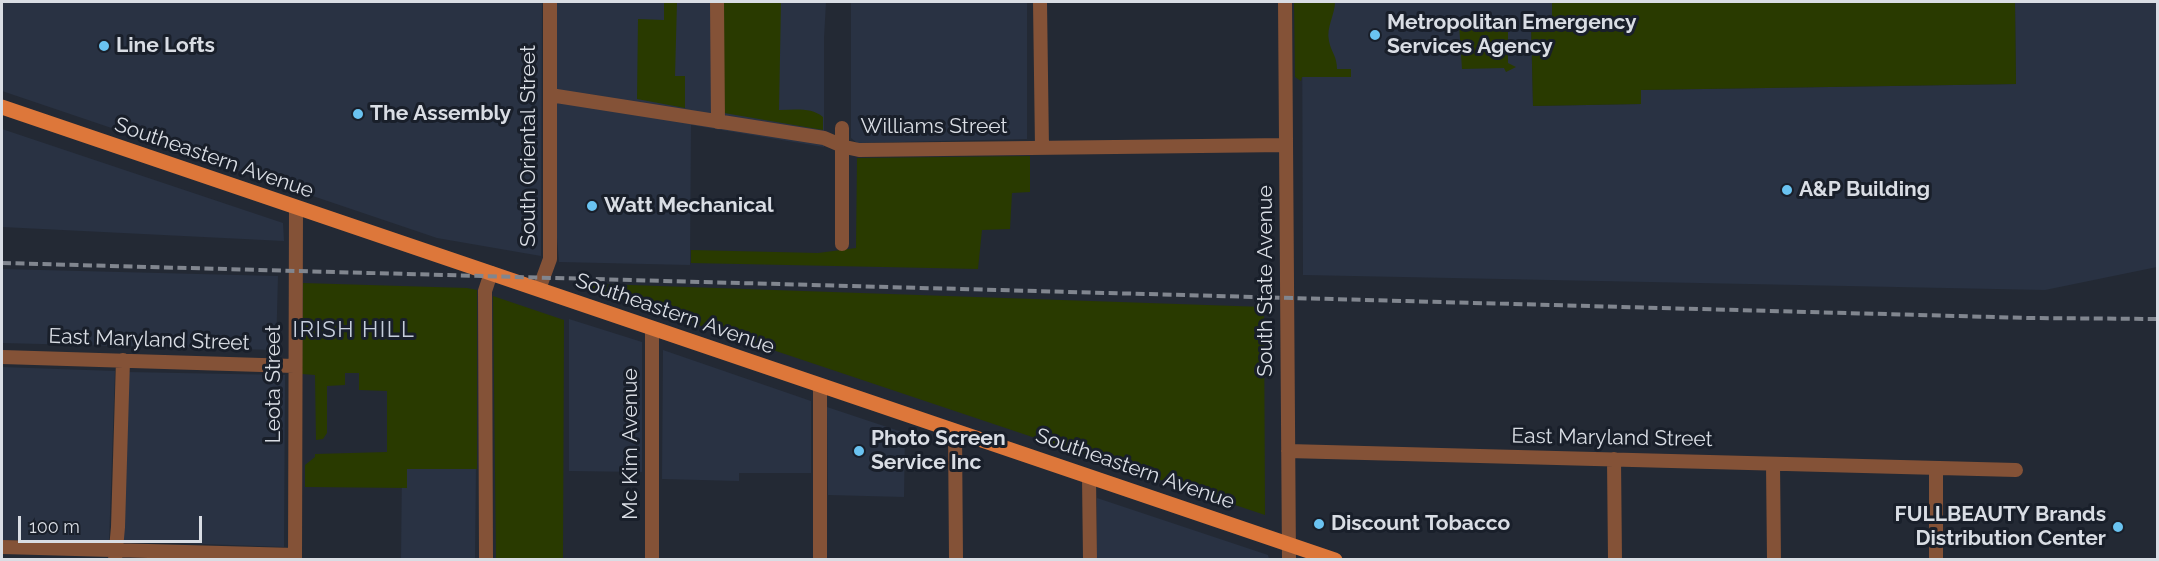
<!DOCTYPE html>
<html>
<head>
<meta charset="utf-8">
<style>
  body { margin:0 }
  #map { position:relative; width:2159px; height:561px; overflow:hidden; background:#232934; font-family:Raleway,sans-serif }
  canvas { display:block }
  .frame { position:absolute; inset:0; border:3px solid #d9dde4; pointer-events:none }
  .scale { position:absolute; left:18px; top:516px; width:184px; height:27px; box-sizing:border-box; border:3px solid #d9dde4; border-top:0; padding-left:8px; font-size:18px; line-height:21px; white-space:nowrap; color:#d9dde4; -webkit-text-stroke:4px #191f2a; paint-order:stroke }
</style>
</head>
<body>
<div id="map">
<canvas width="2159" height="561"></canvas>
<div class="frame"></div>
<div class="scale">100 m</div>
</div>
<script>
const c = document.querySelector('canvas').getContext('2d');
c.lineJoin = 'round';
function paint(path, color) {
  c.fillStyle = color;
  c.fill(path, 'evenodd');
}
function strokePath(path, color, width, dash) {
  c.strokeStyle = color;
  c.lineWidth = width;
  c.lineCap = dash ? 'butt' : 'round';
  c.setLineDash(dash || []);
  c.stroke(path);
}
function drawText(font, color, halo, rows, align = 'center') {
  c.font = font + ' Raleway,sans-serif';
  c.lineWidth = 6;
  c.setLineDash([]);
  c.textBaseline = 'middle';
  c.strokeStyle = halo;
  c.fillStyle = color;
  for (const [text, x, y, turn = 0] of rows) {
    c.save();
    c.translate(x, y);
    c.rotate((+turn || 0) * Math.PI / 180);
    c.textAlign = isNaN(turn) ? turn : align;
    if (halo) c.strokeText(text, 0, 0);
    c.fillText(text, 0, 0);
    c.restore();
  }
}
paint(new Path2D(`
  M2,2H542L541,256L437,238L2,91Z
  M557,2H826L824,38V147L691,125L690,265L559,262L557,238Z
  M851,2H1027V139L857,143L851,138Z
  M1302,2H1552V22H1531L1533,106L1640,104V90L2016,84L2015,2H2157V267L2045,290L1303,275Z
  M2,129L283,223L284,241L2,227Z
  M2,269L278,276L276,350L2,343Z
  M569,319L642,342V472L569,471Z
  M663,350L811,401V473H739V481L662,479Z
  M2,367L115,371L109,543L2,540Z
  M127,372L285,375L284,547L123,541Z
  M827,407L905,433L904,497L828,495Z
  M476,463L475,559L401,560L402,465Z
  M1097,498L1268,555L1269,559H1097Z`), '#293243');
paint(new Path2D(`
  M664,2H677L675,76H685V108L637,99L638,19L664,20Z
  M723,2H781L779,110C794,110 811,107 823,117V130L724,113Z
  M1294,2H1335C1335,15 1326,27 1329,41C1331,52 1337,56 1337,69H1351V77H1302L1301,81L1295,77Z
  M1552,2H2015L2016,84L1641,90V104L1533,106L1531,22H1552Z
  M1459,24H1508V63L1516,67L1506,72L1504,68L1462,69Z
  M1030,156V192L1012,193L1010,229L982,230L978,269L691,263V250L818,253L856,248L857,158Z
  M303,283L467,288L477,290V469H407V488L305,487V465L315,457V454L387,452V391L359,390V373H345V385L327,386V433L323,439L316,440L315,375L302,374Z
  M573,283L1264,307L1265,515Z
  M493,296L564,320L563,559H496Z`), '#293a00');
strokePath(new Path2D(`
  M717,2L718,122
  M1040,2L1042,148
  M1285,2L1289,560
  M550,95L824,138L845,147L859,150L1286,145
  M842,128V244
  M539,289L550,259V2
  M652,328V560
  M2,357L294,366
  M955,431L956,560
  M1288,451L2016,470
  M1614,459L1615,560
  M1773,464L1774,560
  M1936,468V560
  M1089,477L1090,560
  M2,547L295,555
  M115,560L118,527L123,360
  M295,560L296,208
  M486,560L485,291L491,273
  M820,560V385`), '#845237', 14);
strokePath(new Path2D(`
  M2,107L1335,560`), '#dd773a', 15);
strokePath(new Path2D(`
  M2,263L2030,318L2158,319`), '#81868f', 4, [9, 4.5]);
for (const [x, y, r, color] of [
  [1375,35,6,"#6ac3f1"],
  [104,46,6,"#6ac3f1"],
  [358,114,6,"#6ac3f1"],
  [1787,190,6,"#6ac3f1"],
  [592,206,6,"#6ac3f1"],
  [859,451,6,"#6ac3f1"],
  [1319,524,6,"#6ac3f1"],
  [2118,527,6,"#6ac3f1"]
]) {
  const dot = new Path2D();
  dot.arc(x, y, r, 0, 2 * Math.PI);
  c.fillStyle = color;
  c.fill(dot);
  strokePath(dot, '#191f2a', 2);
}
drawText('bold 21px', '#d9dde4', '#191f2a', [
  ["Metropolitan Emergency",1387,23],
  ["Services Agency",1387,47],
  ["Line Lofts",116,46],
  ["The Assembly",370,114],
  ["A&P Building",1799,190],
  ["Watt Mechanical",604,206],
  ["Photo Screen",871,439],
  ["Service Inc",871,463],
  ["FULLBEAUTY Brands",2106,515,"right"],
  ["Distribution Center",2106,539,"right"],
  ["Discount Tobacco",1331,524]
], 'left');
drawText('21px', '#d9dde4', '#191f2a', [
  ["Williams Street",934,127],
  ["South Oriental Street",529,146,-90],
  ["Southeastern Avenue",214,158,19],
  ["South State Avenue",1266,281,-90],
  ["Southeastern Avenue",675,314,19],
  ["East Maryland Street",149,340,2],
  ["Leota Street",274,384,-90],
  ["East Maryland Street",1612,438,1],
  ["Mc Kim Avenue",631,444,-90],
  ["Southeastern Avenue",1135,469,19]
]);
c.letterSpacing = '1.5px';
drawText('22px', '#c6cedc', '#191f2a', [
  ["IRISH HILL",354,330]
]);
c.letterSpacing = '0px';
</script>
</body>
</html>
